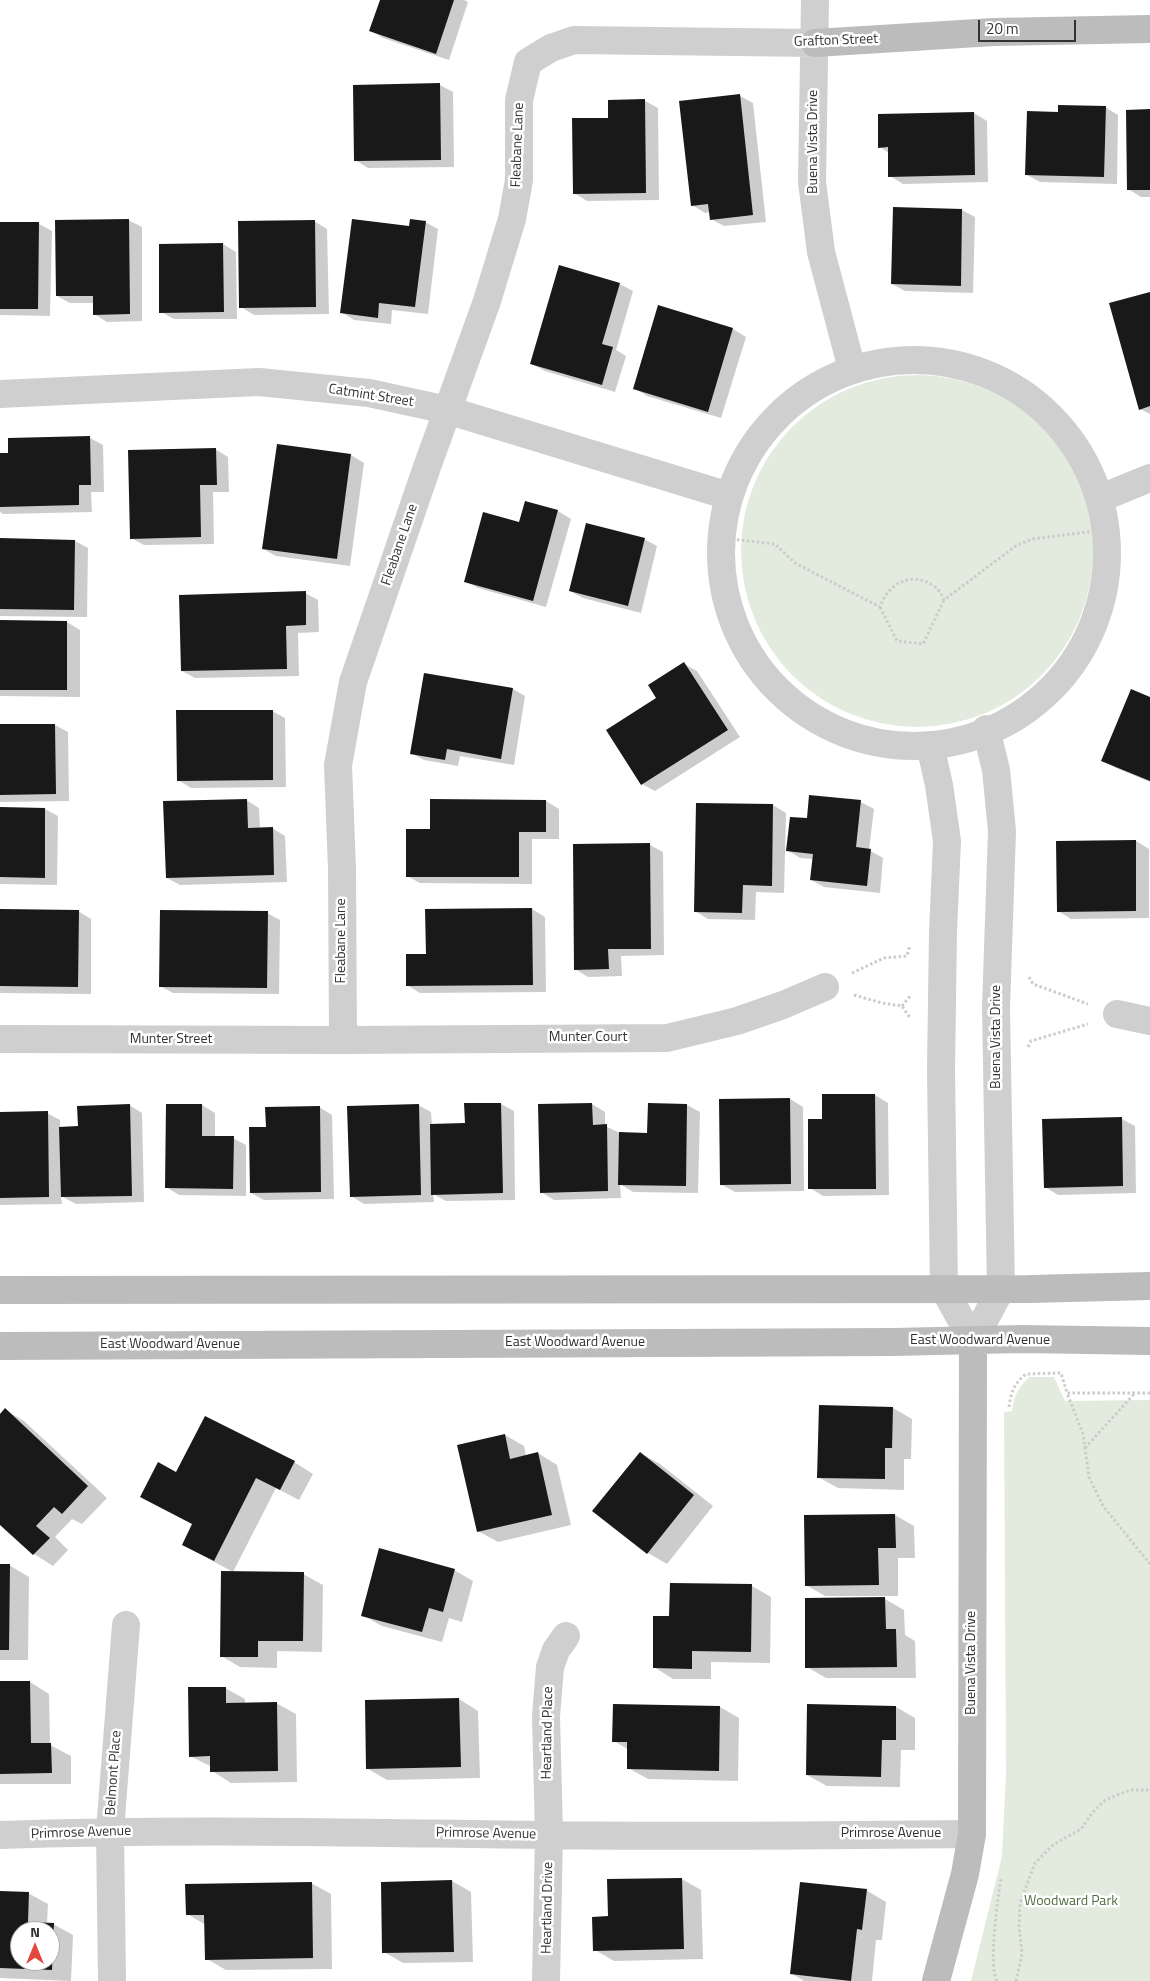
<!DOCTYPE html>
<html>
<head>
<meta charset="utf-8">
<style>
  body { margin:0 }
  #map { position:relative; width:1150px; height:1981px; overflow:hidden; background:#fff; font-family:"Titillium Web",sans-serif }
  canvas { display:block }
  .north { position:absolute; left:10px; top:1921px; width:50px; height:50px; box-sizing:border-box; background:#fff; border:1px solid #adadad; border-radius:50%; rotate:0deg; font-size:14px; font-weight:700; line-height:20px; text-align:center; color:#323232 }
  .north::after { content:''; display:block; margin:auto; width:18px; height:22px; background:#e2483b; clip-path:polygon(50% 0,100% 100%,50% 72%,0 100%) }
  .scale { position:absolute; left:978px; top:20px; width:98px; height:22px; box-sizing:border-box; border:2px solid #323232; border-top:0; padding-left:6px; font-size:15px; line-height:18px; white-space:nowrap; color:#323232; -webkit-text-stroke:4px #fff; paint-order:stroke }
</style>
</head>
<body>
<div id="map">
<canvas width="1150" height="1981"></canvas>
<div class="north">N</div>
<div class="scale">20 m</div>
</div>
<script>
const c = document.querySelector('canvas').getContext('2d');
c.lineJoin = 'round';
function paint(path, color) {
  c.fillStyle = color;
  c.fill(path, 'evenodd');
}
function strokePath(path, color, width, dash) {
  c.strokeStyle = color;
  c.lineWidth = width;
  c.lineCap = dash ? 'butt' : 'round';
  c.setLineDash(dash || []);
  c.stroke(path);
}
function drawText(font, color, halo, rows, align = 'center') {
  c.font = font + ' "Titillium Web",sans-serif';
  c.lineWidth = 5;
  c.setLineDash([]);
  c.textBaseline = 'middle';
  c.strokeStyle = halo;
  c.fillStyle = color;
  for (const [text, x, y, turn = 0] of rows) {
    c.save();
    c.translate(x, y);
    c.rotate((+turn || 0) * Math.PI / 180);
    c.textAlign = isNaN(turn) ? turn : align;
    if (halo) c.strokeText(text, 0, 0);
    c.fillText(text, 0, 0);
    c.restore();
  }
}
paint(new Path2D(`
  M741 551a176 176 0 1 1 352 0a176 176 0 1 1-352 0Z
  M1029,1377H1054L1065,1401L1150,1400V1981H971L1002,1856L1006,1773L1004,1412L1012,1411C1014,1395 1018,1388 1029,1377Z`), '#e3ebde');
paint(new Path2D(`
  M381,0H464L468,2L449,60L383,38L371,31Z
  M440,85L453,92L454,167L368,168L355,160Z
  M740,96L753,103L766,222L724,226L711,219L710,212L705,213L692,205Z
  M645,101L658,108L659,200L587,201L574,193L609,119Z
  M1105,107L1118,115L1117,184L1040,182L1027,175L1059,113Z
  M1150,111V197H1141L1128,189Z
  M974,113L987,121L988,182L903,184L890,176L889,153L880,147Z
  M962,210L975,217L973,293L905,291L892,284Z
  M128,220L142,227V321L107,322L94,314V303H70L57,296Z
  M314,221L327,229L329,314L254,315L241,307Z
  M425,222L438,229L428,314L392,310L391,324L354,320L341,312Z
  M0,223L39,224L52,231L50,316L0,315Z
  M223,244L236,252L237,319H174L161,312L160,245Z
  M620,284L633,291L616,350L626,356L615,392L545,371L532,364Z
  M1150,293V414L1140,409Z
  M659,307L733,329L746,337L721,418L647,396L634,388Z
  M90,438L103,445L104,492H91L92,512L3,514L0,512V454H10V439Z
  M278,445L351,455L364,463L350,566L276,556L263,549Z
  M215,449L228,457L229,492H213L214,544L144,545L131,538Z
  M526,503L558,511L571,519L546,607L478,588L465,581L520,524Z
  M644,539L657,546L641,613L583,598L570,591Z
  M0,540L75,541L88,548L87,617L0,616Z
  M305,593L318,600L319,632L298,633L299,676L195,678L182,671Z
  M0,622H67L80,630V697L0,696Z
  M684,664L697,671L740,737L655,791L642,784L658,698Z
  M513,689L525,696L514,765L460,756L458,766L424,760L411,753Z
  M1150,699V782L1116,768L1103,760Z
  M272,711L285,718L286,787L191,788L178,780Z
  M55,725L68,732L69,801L0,802V726Z
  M246,800L259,808L260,829L272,828L285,836L287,882L180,885L167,878Z
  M546,801L559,809V839H532V884L420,883L407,876Z
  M861,802L874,809L869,850L883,858L880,893L824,887L811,880L813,859L800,858L787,850L808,820Z
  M697,804L773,805L786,813L784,893L756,892L755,920L708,919L695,911Z
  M0,808L45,809L58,816L57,885L0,884Z
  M1136,841L1149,849V918L1071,919L1058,911Z
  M650,845L663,852L664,955L621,956L622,976L588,977L575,969Z
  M532,909L545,917L546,992L420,993L407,985L427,955L426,911Z
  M0,911H78L91,919V994L0,993Z
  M267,913L280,920L279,994L173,993L160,986Z
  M875,1095L888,1103L889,1195L823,1196L810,1188Z
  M790,1099L803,1107L804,1191L735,1192L722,1185Z
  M501,1104L514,1111L515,1200L446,1201L433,1194L434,1202L364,1204L351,1196L418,1105L431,1112L432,1125L466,1124Z
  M592,1104L605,1112V1126L620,1133L648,1134L687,1105L700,1112L698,1193L633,1192L620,1184L621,1198L554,1200L541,1192L539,1105Z
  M129,1105L142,1113L144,1202L76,1204L61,1196L62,1204L0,1205V1113H47L60,1120V1128L79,1127Z
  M202,1105L215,1113V1138H233L246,1145V1196L179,1195L166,1187Z
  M319,1107L332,1115L334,1199L264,1200L251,1193L267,1128Z
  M1122,1119L1135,1126L1136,1193L1058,1195L1045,1187Z
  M893,1408L912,1419L911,1459H904V1490L838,1488L818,1477Z
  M5,1410L24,1421L107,1498L82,1524L72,1519L55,1537L68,1550L53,1566L34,1554L0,1523V1415Z
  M505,1435L524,1446L526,1456L538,1453L557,1465L571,1525L498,1542L478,1531Z
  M640,1453L660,1464L713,1506L667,1564L648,1553L594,1511Z
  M294,1462L313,1474L299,1500L276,1488L233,1572L183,1545L193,1524L177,1473Z
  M895,1515L914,1526L915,1558H898V1596H825L806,1585Z
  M0,1565H9L29,1577L28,1660H0Z
  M454,1570L473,1581L462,1622L449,1618L442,1642L382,1626L362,1615Z
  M303,1574L323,1585L322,1652L277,1651V1668L240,1667L221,1656Z
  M752,1586L771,1597L770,1663L711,1662V1679H673L654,1667L670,1618Z
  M806,1599H885L904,1610L905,1635L915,1641L916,1678H826L807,1667Z
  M0,1682H30L49,1694L50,1745L71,1756V1784H0Z
  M225,1688L245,1699V1704L276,1703L296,1714L297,1782L231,1783L212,1771V1767L190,1756Z
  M459,1699L478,1711L480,1778L387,1780L368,1769Z
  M720,1707L739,1718L738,1781L648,1779L628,1768L629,1750L614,1741Z
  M896,1707L915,1718V1750H901L900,1787L827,1786L807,1775Z
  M682,1879L701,1890L703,1959L614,1961L595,1950L609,1918Z
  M452,1881L471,1892L473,1962L403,1963L384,1952Z
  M311,1883L331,1894L332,1969L226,1970L207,1959L206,1925L187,1914Z
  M866,1890L886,1902L882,1940H876L872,1981H804L791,1973Z
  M0,1892L28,1893L48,1904L47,1924H53L73,1935L71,1981L0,1978ZM20,1931H50V1961H20Z`), '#0003');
paint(new Path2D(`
  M380,0H454L436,54L369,31Z
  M440,83L441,160L354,161L353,85Z
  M740,94L753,215L710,220L708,204L691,206L679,101Z
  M645,99L646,193L573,194L572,118H608V100Z
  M1058,105L1106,106L1104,177L1025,175L1027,111L1058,112Z
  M1150,109V190H1127L1126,110Z
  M974,112L975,175L888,177V147L878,148V114Z
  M893,207L962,209L961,286L891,284Z
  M129,219L130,314L93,315V296H56L55,220Z
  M352,219L409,226L410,219L426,221L415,307L379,303L378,318L340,313Z
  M315,220L316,307L239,308L238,221Z
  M0,222H39L38,309H0Z
  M223,243L224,312L159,313V244Z
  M559,265L620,283L602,344L613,347L602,385L530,364Z
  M1150,292V406L1139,410L1109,303Z
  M658,305L733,328L708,412L633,389Z
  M90,436L91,485H79V505L0,507V453H8V438Z
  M277,444L351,454L337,559L262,549Z
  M216,448L217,485H200L201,537L130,539L128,450Z
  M525,501L558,510L533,601L464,582L483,512L519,522Z
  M586,523L645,538L628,606L569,591Z
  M0,538L75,540L74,610L0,609Z
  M306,591V625L286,626L287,669L181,671L179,595Z
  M0,620L67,621V690H0Z
  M684,662L728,730L641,785L606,730L656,698L648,685Z
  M424,673L513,688L501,759L447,749L445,760L410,754Z
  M1131,689L1150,697V781L1101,761Z
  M176,710H273V780L177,781Z
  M0,724H55L56,794L0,795Z
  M809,795L861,800L856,847L871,849L867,886L810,880L813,854L786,851L790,817L807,818Z
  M247,799L248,828L273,827L274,875L166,878L163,801Z
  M430,799L546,800V832H519V877H406V829H430Z
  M696,803L773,804L772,886L743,885L742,913L694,912Z
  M0,807L45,808V878L0,877Z
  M1136,840V911L1057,912L1056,841Z
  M650,843L651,949H608L609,969L574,970L573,844Z
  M532,908L533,985L406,986V954H426L425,909Z
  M0,909L79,910L78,987L0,986Z
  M160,910L268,911L267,988L159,987Z
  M822,1094H875L876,1189H808V1119H822Z
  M790,1098L791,1184L720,1185L719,1099Z
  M464,1103H501L503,1193L431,1195L430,1124L465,1123Z
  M592,1103L593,1125L607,1124L608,1191L540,1193L538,1104Z
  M648,1103L687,1104L686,1186L618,1185L619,1132L647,1133Z
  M130,1104L132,1196L61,1197L59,1127L78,1126L77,1106Z
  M166,1104H202V1136H234L233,1189L165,1188Z
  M419,1104L421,1195L350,1197L347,1106Z
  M320,1106L321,1192L250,1193L249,1127H266L265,1107Z
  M48,1111L49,1197L0,1198V1112Z
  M1122,1117L1123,1186L1044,1188L1042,1119Z
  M819,1405L893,1407L892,1448H885V1479L817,1478Z
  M5,1408L88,1486L62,1514L54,1507L36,1526L50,1538L33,1555L0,1525V1414Z
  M205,1416L295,1461L280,1490L256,1478L214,1561L182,1545L192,1524L140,1497L158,1462L176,1472Z
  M505,1434L510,1459L538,1452L552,1515L477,1532L457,1445Z
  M640,1452L694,1495L647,1554L592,1511Z
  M895,1514L896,1548H878L879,1585L805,1586L804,1515Z
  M379,1548L455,1569L443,1612L429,1608L422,1632L361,1616Z
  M0,1564H10L9,1650H0Z
  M221,1571L304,1572L303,1641H258V1657H220Z
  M670,1583L752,1584L751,1652L692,1651V1669L653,1668V1616H669Z
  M885,1597L886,1629H896L897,1667L805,1668V1598Z
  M0,1681H30L31,1743H51L52,1773L0,1774Z
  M188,1687H226V1703L277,1702L278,1771L210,1772V1756L189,1757Z
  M459,1698L461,1767L366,1769L365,1700Z
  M613,1704L720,1706L719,1771L627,1769V1742H612Z
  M807,1704L896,1706V1740H882L881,1777L806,1775Z
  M682,1878L684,1949L593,1951L592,1917L608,1916L607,1879Z
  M452,1880L454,1952L382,1953L381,1882Z
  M312,1882L313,1958L205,1960L204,1915H186L185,1884Z
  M800,1882L867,1889L862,1930L857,1929L851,1981L790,1974Z
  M0,1891L29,1892L28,1922L54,1923L52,1970L0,1968ZM20,1931H50V1961H20Z`), '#191919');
strokePath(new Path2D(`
  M722,538L775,544L795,563L880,607C888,583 913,570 935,587C939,590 942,595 944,600L1017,545L1033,539L1102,530
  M880,607L897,641L923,644L944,600
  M852,973L884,958L907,956L910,945
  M1029,977L1033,984L1088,1004
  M854,995L882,1003L902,1006L910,1018
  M902,1006L911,995
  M1028,1047L1031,1041L1088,1024
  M1150,1393H1067L1083,1434L1089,1477L1103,1506L1150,1564
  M1009,1407C1011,1393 1014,1383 1026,1374L1061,1373L1067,1393
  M1085,1448L1135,1393
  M997,1981C988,1966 998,1897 1001,1878
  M1016,1981L1022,1954L1019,1925L1020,1903L1035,1863L1053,1845L1081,1829L1093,1812L1105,1800L1130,1790H1150`), '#ccc', 3, [2.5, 2.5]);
strokePath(new Path2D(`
  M815,0L812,182L821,252L852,369
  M721 553a193 193 0 1 1 386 0a193 193 0 1 1-386 0Z
  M0,394L259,382L369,393L447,410L729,496
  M1101,498L1150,478
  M930,745L939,785L947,841L943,932L941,1070L944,1289L973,1341
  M1117,1014L1150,1021
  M0,1039L343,1040L667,1038L737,1021L783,1005L825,987
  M343,1040L342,869L338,765L353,682L427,467L487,301L512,219L519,180V100L528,62L551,48L574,40L815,43
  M973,1341L1001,1289L996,1008L1002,831L996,770L986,729
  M0,1835C182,1828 365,1833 547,1835C688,1837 830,1835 972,1834
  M112,1981L110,1831L126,1625
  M546,1981L549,1835L546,1716L550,1667L556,1650L566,1636`), '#cfcfcf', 28);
strokePath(new Path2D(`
  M815,43L994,32L1150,29
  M0,1290L1030,1289L1150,1286
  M0,1346L894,1342L1022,1339L1150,1341
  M936,1981L965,1874L972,1834L973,1341`), '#bcbcbc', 28);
drawText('14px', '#323232', '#fff', [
  ["Grafton Street",836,41,-2],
  ["Buena Vista Drive",814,142,-90],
  ["Fleabane Lane",518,145,-88],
  ["Catmint Street",371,396,9],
  ["Fleabane Lane",400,545,-71],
  ["Fleabane Lane",342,941,-90],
  ["Buena Vista Drive",997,1037,-90],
  ["Munter Court",588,1038],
  ["Munter Street",171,1040],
  ["East Woodward Avenue",980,1341],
  ["East Woodward Avenue",575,1343],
  ["East Woodward Avenue",170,1345],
  ["Buena Vista Drive",972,1663,-90],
  ["Heartland Place",548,1733,-89],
  ["Belmont Place",114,1773,-86],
  ["Primrose Avenue",81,1833,-2],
  ["Primrose Avenue",486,1834,1],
  ["Primrose Avenue",891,1834],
  ["Heartland Drive",548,1908,-89]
]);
drawText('14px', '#4e6e3f', '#fff', [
  ["Woodward Park",1071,1902]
]);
</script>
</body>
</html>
